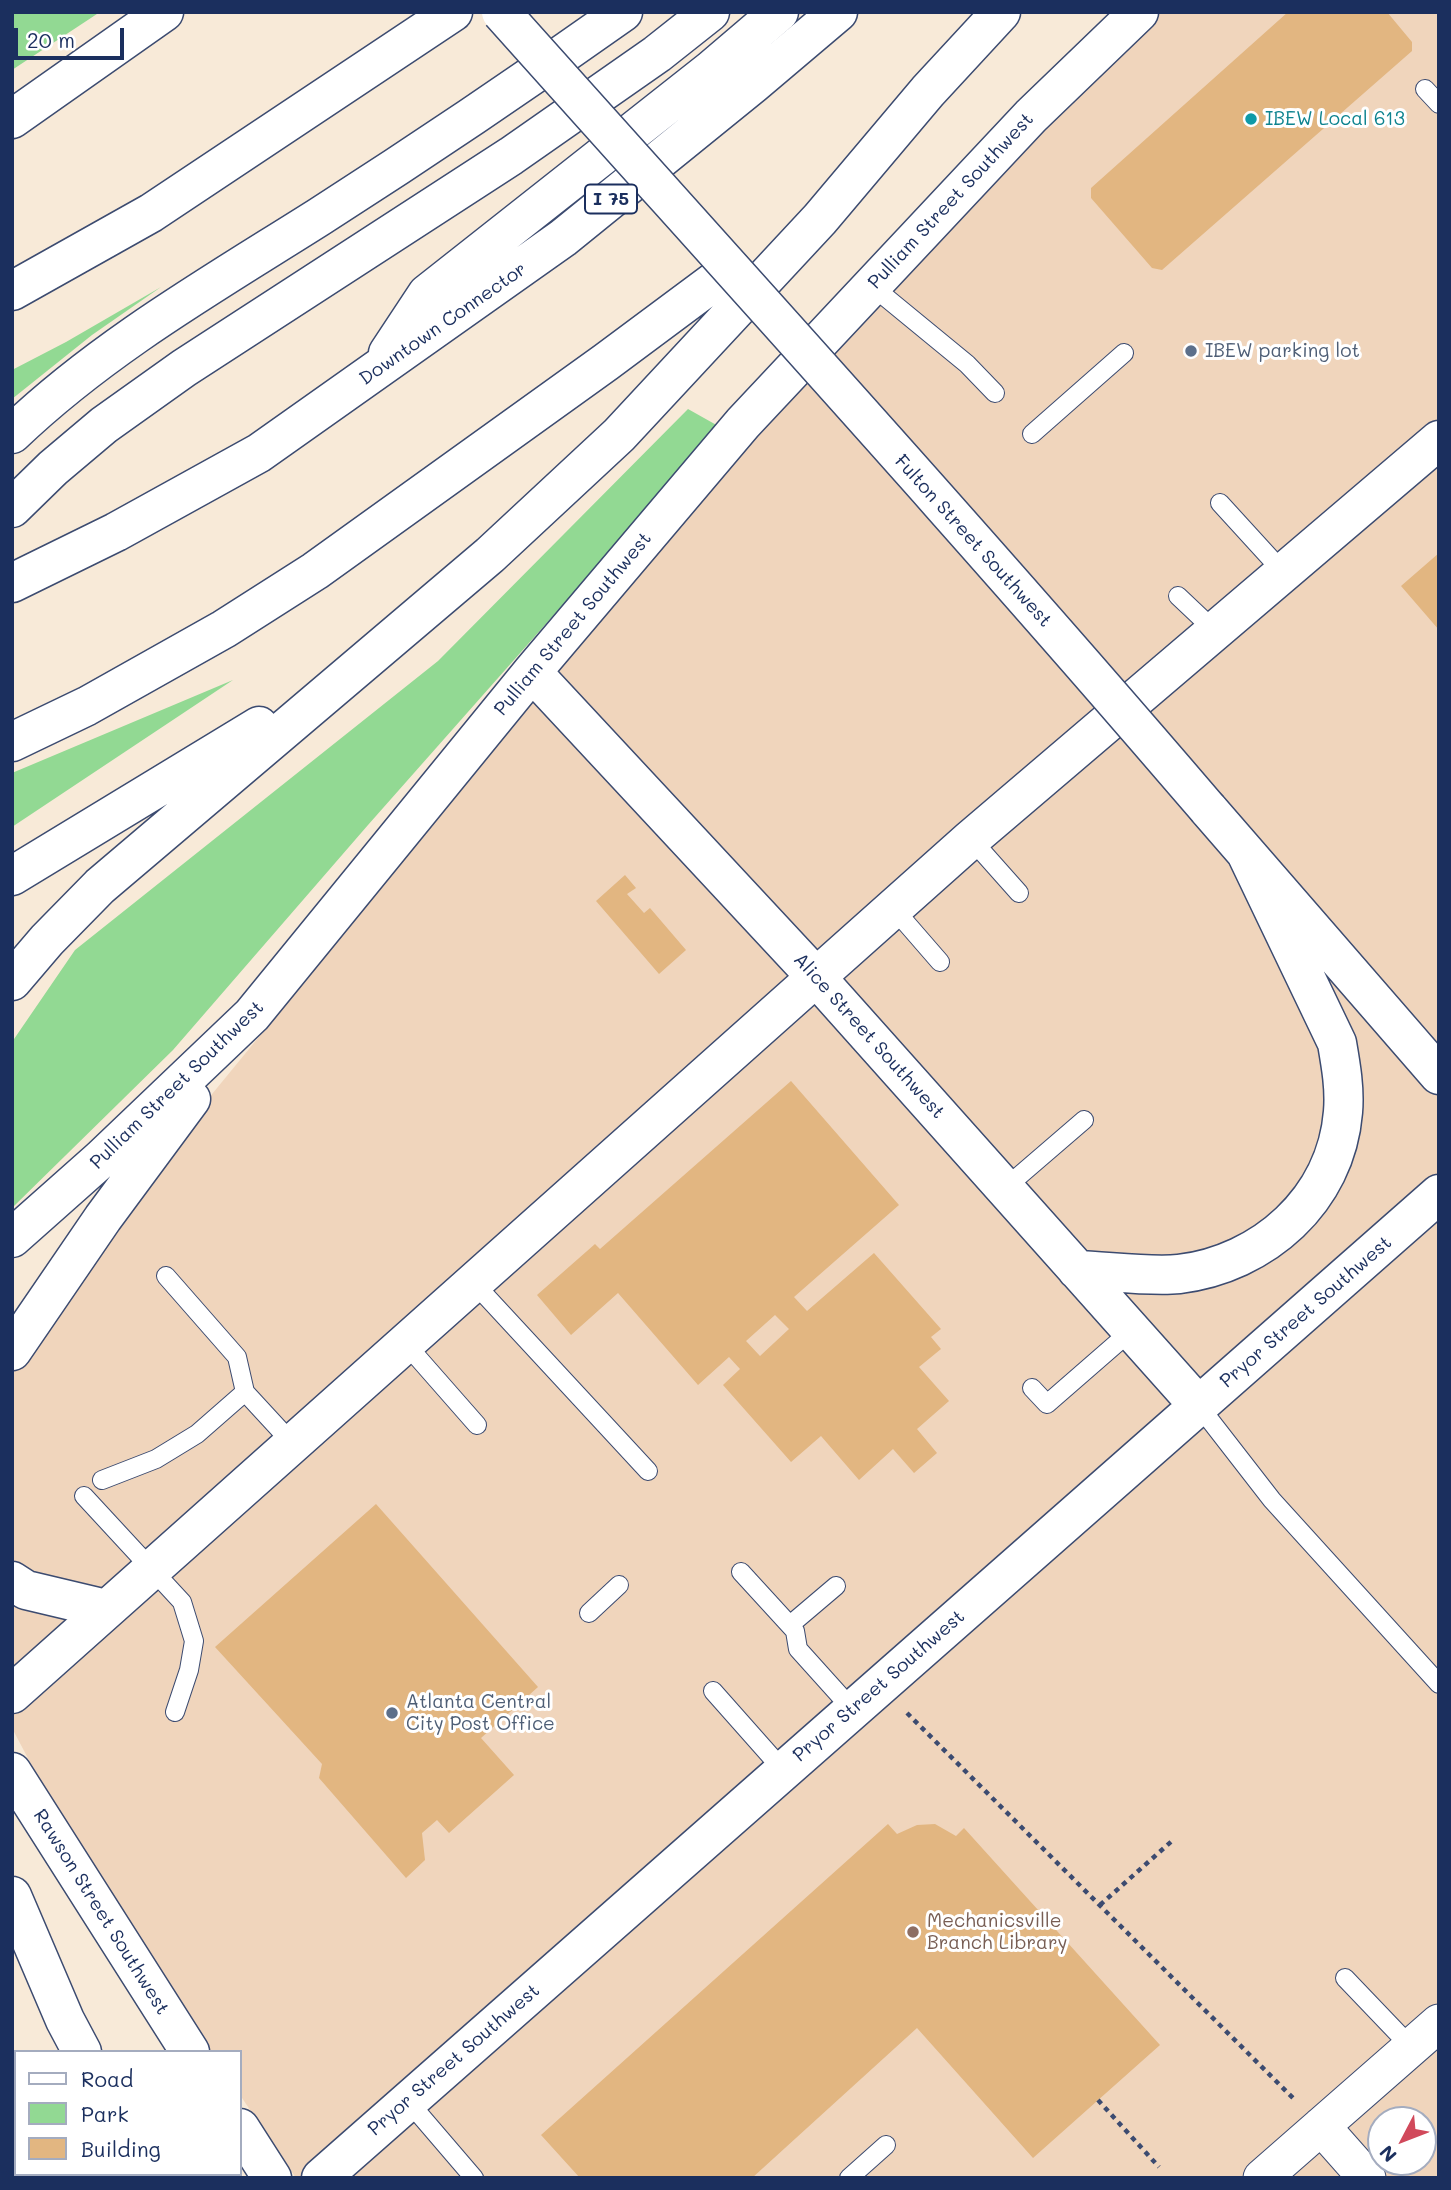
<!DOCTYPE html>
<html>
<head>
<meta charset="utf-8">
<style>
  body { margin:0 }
  #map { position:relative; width:1451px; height:2190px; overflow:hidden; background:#f8ead8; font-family:Mali,sans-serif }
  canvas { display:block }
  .frame { position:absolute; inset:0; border:14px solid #1b2f5e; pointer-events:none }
  .legend { position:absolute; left:14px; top:2050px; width:228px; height:126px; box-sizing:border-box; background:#fff; border:2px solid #a4acbf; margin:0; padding:9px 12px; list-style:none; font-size:21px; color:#1b2f5e }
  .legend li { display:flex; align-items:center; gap:14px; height:35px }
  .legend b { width:35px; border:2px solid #a4acbf }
  .north { position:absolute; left:1367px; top:2106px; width:70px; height:70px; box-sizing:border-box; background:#fff; border:2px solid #a4acbf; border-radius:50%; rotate:228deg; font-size:19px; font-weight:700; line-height:28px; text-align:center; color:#1b2f5e }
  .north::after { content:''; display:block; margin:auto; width:24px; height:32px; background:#d1495b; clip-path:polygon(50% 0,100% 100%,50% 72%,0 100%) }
  .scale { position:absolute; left:14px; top:28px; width:110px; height:32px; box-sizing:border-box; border:4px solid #1b2f5e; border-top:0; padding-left:9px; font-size:21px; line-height:24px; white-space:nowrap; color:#1b2f5e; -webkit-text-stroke:5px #fff; paint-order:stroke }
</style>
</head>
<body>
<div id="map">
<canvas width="1451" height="2190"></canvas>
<div class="frame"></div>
<ul class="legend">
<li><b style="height:9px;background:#fff"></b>Road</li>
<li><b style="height:19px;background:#92d993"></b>Park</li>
<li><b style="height:19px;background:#e2b681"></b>Building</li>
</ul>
<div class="north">N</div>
<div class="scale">20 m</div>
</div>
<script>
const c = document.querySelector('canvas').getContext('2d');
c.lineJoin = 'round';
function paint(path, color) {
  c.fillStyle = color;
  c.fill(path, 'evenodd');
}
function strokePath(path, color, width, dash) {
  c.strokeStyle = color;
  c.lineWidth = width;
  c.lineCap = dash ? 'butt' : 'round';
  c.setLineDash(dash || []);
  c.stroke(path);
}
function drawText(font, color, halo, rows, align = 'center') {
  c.font = font + ' Mali,sans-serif';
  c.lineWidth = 6;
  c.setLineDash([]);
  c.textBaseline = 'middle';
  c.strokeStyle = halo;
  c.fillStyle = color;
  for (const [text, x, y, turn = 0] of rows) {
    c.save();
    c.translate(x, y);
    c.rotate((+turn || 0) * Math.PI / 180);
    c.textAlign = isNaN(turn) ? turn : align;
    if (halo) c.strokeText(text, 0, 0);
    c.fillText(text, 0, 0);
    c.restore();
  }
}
paint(new Path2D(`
  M1158,12H1439V2178H296L240,2095V2052H210L90,1876L12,1728V1367L144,1177L737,454L1047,117ZM1381,2120H1423V2162H1381Z`), '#f0d5bc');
paint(new Path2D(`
  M12,12H100L12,70Z
  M161,287L92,335L12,399V370L66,342Z
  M688,409L720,427L368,825L173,1050L12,1208V1042L75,950L438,661Z
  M233,680L12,827V773Z`), '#92d993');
paint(new Path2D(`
  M1288,12H1387L1412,42V51L1162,270L1152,268L1091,198V188Z
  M1439,553V630L1401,586Z
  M625,875L636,888L627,894L644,913L650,908L686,950L659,974L596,901Z
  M791,1081L899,1205L794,1297L807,1311L874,1253L941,1329L931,1337L941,1349L919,1367L949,1401L917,1429L937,1453L914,1473L893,1449L859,1480L821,1436L791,1462L723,1385L740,1369L729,1357L698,1385L618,1293L571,1335L537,1295L595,1244L600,1249ZM775,1315L789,1329L760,1356L746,1341Z
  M376,1504L538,1687L481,1738L514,1775L449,1833L437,1820L422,1833L425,1860L406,1878L319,1778L322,1764L215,1647Z
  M888,1824L897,1834L917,1825L935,1824L956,1836L964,1828L1160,2045L1033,2158L917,2028L752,2178H580L541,2135Z`), '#e2b681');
const lane = new Path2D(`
  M1425,89L1439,104
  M872,286L967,364L995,393
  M1032,434L1124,353
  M1220,503L1283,572
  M1178,596L1215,631
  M971,839L1019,893
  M894,909L940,962
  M1005,1188L1084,1120
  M166,1276L237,1357L245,1392L292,1443
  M473,1282L648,1471
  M405,1343L477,1425
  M1032,1388L1047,1404L1132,1330
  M1199,1406L1272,1500L1439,1684
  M102,1480L156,1459L197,1434L245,1392
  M84,1496L182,1602L194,1641L189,1670L175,1712
  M741,1572L795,1631L798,1649L852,1709
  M589,1613L619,1585
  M790,1625L836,1586
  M713,1691L783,1770
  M1345,1978L1411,2047
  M408,2101L474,2178
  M849,2178L886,2145`);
const street = new Path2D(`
  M1321,2126L1367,2178
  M1262,2178L1439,2023`);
const secondary = new Path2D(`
  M532,672L816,977L1199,1406
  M1208,809L1439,1075
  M12,1238L101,1159L252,1015L532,672L743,423L1031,116L1139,12
  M1077,1270C1108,1271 1149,1277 1179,1274C1263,1264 1336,1200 1343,1112C1345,1089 1341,1066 1337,1043L1246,853
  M12,1351L103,1218L191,1099
  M12,1581L26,1590L106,1609
  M12,1694L971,839L1439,440
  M12,1772L190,2052
  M240,2128L272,2178
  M321,2178L1439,1194`);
const highway = new Path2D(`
  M12,119L164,12
  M12,291L151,213L453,12
  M388,353L427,294L711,70L779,12
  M12,434C103,347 213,284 319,217C422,151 523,83 623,12
  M12,508L53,468L104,425L184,368L511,156L657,54L710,12
  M12,583L116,532L259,453L563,238L753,84L838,12
  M12,742L87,706L224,629L315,571L606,362L731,269
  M12,876L259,726
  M12,981L47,940L100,886L490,555L619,435L820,219L928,91L1001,12
  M12,1896L65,2020L82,2052
  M145,2174L147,2178`);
strokePath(lane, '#3c4b70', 20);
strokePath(street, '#3c4b70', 39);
strokePath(secondary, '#3c4b70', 41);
strokePath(highway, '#3c4b70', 41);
strokePath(new Path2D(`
  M907,1713L1295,2100
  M1100,1905L1173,1840
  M1098,2100L1159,2167`), '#3c4b70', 4.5, [5, 5]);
strokePath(lane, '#fff', 18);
strokePath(street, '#fff', 37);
strokePath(secondary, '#fff', 38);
strokePath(highway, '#fff', 38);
const secondaryBridge = new Path2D(`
  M501,12C738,277 977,539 1208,809`);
strokePath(secondaryBridge, '#3c4b70', 41, []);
strokePath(secondaryBridge, '#fff', 38);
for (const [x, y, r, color] of [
  [1251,119,7,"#0f9aa8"],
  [1191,351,7,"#5c6f8a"],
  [392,1713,7,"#5c6f8a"],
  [913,1932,7,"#8d6e63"]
]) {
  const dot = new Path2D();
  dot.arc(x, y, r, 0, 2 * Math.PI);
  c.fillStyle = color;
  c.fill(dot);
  strokePath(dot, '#fff', 2.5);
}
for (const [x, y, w] of [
  [611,199,52]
]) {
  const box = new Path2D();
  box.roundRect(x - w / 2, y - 14.5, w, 29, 5);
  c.fillStyle = '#fff';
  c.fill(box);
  strokePath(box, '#1b2f5e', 2);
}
drawText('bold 18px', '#1b2f5e', null, [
  ["I 75",611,199]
]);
drawText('19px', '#0d838f', '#fff', [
  ["IBEW Local 613",1265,119]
], 'left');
drawText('19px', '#1b2f5e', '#fff', [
  ["Pulliam Street Southwest",951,201,-47],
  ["Downtown Connector",443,324,-35],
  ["Fulton Street Southwest",973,541,48],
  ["Pulliam Street Southwest",573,624,-50],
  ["Alice Street Southwest",869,1036,48],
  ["Pulliam Street Southwest",177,1085,-44],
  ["Pryor Street Southwest",1306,1312,-41],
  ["Pryor Street Southwest",879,1686,-41],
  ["Rawson Street Southwest",101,1912,58],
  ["Pryor Street Southwest",454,2060,-41]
]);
drawText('19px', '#4e5e75', '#fff', [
  ["IBEW parking lot",1205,351],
  ["Atlanta Central",406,1702],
  ["City Post Office",406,1724]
], 'left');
drawText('19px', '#785e54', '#fff', [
  ["Mechanicsville",927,1921],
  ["Branch Library",927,1943]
], 'left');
</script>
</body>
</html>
